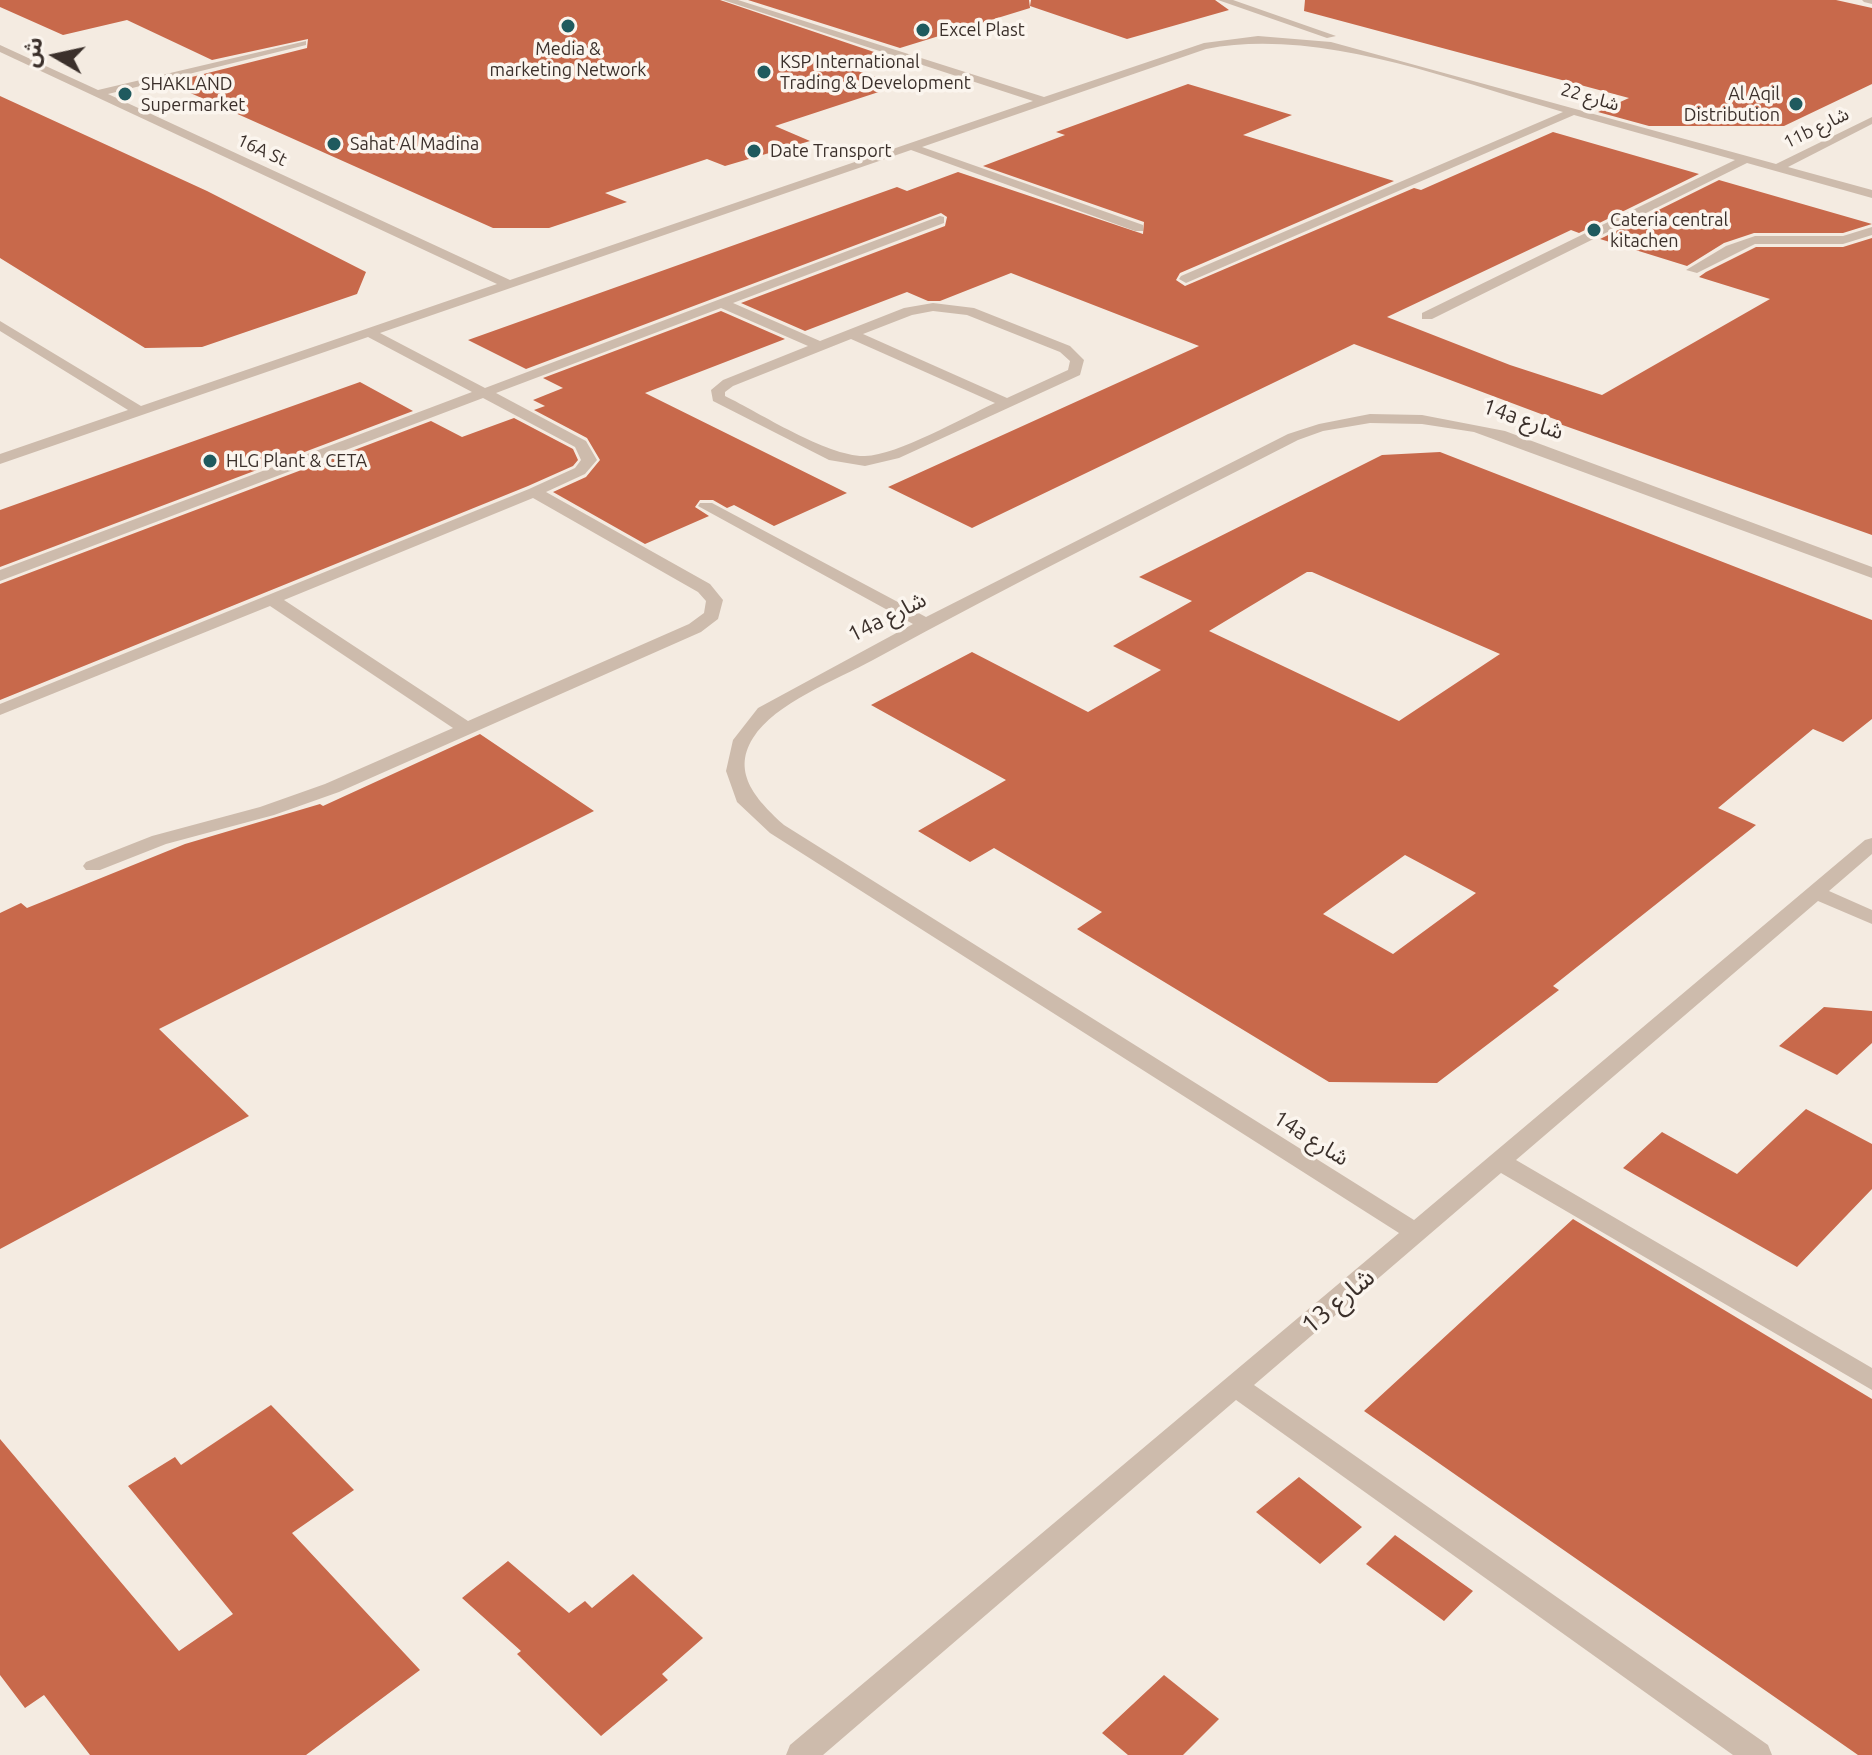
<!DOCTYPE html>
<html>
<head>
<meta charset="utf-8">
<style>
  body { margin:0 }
  #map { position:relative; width:1872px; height:1755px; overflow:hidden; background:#f4ebe1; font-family:Ubuntu,"Noto Sans Arabic",sans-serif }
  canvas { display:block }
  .north { position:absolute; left:16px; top:16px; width:80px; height:80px; -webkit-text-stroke:6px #fbf5ee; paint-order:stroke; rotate:279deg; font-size:22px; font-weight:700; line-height:32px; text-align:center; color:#3b302b }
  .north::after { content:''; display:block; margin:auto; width:28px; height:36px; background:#3b302b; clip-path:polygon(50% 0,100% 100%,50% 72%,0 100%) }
</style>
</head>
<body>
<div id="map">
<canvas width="1872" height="1755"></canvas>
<div class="north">ش</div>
</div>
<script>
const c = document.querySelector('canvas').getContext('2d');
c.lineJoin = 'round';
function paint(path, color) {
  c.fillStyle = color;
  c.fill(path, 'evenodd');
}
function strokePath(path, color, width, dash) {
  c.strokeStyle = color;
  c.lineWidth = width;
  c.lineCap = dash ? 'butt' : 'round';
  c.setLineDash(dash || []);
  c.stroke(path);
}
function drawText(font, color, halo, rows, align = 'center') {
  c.font = font + ' Ubuntu,"Noto Sans Arabic",sans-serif';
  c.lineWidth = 7;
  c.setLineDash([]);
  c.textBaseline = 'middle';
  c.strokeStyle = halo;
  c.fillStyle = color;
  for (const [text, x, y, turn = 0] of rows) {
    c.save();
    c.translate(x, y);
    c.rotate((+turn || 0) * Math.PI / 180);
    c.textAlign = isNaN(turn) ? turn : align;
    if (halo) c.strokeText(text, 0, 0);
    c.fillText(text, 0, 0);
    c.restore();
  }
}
paint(new Path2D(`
  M0,0H720L880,54L842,66L900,85L775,126L810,141L725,166L707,159L605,193L627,202L549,228H493L168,83L307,48L308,39L212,60L127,20L63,35L0,7Z
  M748,0H1029L1030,8L900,48Z
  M1031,0H1215L1229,10L1127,39L1030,6Z
  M1305,0H1836L1872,8V84L1784,126H1649L1598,112L1629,98L1304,11Z
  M1188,84L1292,115L1243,135L1394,181L1180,273L1176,280L1185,286L1414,188L1421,190L1553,132L1699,174L1579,233L1571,230L1387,317L1510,365L1602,395L1770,299L1699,277L1706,272L1756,247H1843L1872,238V535L1554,422L1557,420L1354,344L972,528L888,487L1199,346L1011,273L940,301H928L907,292L805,331L741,303L945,226L947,217L941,213L526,369L468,340L897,187L907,191L958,172L1143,234L1144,222L983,166L1065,135L1056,132Z
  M0,96L207,191L366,272L357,294L202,347L145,348L0,258Z
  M1719,180L1872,224L1843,233H1754L1724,243L1687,266L1600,239Z
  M721,311L785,339L645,393L847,493L774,526L734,505L727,508L713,500H700L695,507L709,516L645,544L553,492L586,477L600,460L587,438L534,410L545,406L533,400L563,388L543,378Z
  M360,382L413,411L0,567V510Z
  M514,418L573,449L578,460L573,466L528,486L0,700V584L431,421L462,437Z
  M1440,452L1872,620V719L1843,742L1813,729L1718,808L1756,825L1553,986L1559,990L1437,1083L1329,1082L1077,929L1102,912L994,848L970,862L918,831L1006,780L871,705L972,652L1088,712L1161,670L1113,646L1192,601L1139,577L1382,455ZM1307,572H1312L1500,654L1399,721L1209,631ZM1405,855L1476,893L1393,954L1323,914Z
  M480,734L594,811L159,1029L249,1116L0,1249V913L21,903L27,908L185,844L320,804L323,806Z
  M1824,1007L1872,1011V1043L1837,1075L1779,1046Z
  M1806,1109L1872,1144V1189L1797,1267L1623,1168L1662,1132L1737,1174Z
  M1573,1219L1872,1399V1755H1858L1364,1411Z
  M271,1405L354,1490L292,1533L420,1670L306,1755H90L44,1695L25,1708L0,1675V1439L179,1651L233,1614L128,1486L175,1457L181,1465Z
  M1299,1477L1362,1527L1320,1564L1256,1512Z
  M1395,1535L1473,1591L1444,1621L1366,1564Z
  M508,1561L569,1613L585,1601L592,1608L633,1574L703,1638L662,1674L668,1680L601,1736L517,1654L521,1651L462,1598Z
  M1164,1675L1219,1719L1183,1755H1128L1102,1733Z`), '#c8694b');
paint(new Path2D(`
  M723,0H738L1044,97L1204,43L1258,36L1331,42L1776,164L1872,117V124L1788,167L1872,190V198L1747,163L1432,319H1422V313L1735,160L1574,115L1186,283L1179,279L1181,276L1563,112C1453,81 1320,27 1206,49L922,147L1143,225V231H1135L911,150L380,333L485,388L940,216L944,217V223L733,303L820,341L904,308L933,303L974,308L1070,346L1084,360L1080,375L899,458L865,466L829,460L713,401L711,390L723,380L808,346L721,308L496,393L586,441L597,460L585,474L546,492L710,584L723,600L718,619L701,632L339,792L274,815L166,844L100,870H86L83,866L86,862L152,836L260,807L325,784L453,728L270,606L0,715V704L529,489L575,468L581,460L575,447L483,398L0,581V570L472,392L368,337L0,464V454L128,410L0,331V321L141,406L497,284L0,52V45L98,90L306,41V45L108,94L510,280L1033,101ZM933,311L967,315L1060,352L1070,361L1068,370L1007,398L863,334L912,315ZM851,339L995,403C962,418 898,455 865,456C828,457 760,413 725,396V392L733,386ZM533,498L698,592L706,601L704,613L689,624L468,721L284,600Z
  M1218,0H1233L1336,36L1327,38Z
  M1862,0H1872V4L1864,2Z
  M1872,227V235L1843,244H1755L1697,273L1686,270L1726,246L1755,236H1843Z
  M1370,414L1422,415L1505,431L1872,567V578L1474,432L1422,424L1370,423L1323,431L1298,440C1156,513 1013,583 873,660C836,680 775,703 753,738C730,774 759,802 784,825L1414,1220L1865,840L1872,838V854L1829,891L1872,910V924L1818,901L1516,1160L1872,1368V1390L1501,1173L1254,1385L1768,1745L1772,1755H1733L1236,1400L823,1755H786L790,1745L1399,1233L770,833L737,802L726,771L733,740L758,708L913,624L698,506L700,503H712L926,617L1288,434L1319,424Z`), '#cdbbac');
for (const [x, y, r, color] of [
  [568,26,8,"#1f5a5e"],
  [923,30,8,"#1f5a5e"],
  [764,72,8,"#1f5a5e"],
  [125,94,8,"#1f5a5e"],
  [1796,104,8,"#1f5a5e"],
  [334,144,8,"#1f5a5e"],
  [754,151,8,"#1f5a5e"],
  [1594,230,8,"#1f5a5e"],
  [210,461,8,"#1f5a5e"]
]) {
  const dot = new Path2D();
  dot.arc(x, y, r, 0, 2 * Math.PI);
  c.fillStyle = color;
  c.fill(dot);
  strokePath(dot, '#fbf5ee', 3);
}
drawText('18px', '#3b302b', '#fbf5ee', [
  ["Excel Plast",939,30],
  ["Media &",568,49,"center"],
  ["marketing Network",568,70,"center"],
  ["KSP International",780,62],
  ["Trading & Development",780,83],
  ["SHAKLAND",141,84],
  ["Supermarket",141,105],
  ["Al Aqil",1780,94,"right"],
  ["Distribution",1780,115,"right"],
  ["Sahat Al Madina",350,144],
  ["Date Transport",770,151],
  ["Cateria central",1610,220],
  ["kitachen",1610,241],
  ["HLG Plant & CETA",226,461]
], 'left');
drawText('18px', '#3b302b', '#fbf5ee', [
  ["شارع 22",1590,97,16],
  ["11b شارع",1816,128,-26],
  ["16A St",262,150,25]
]);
drawText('22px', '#3b302b', '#fbf5ee', [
  ["14a شارع",1523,419,19],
  ["14a شارع",887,617,-27],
  ["14a شارع",1311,1138,32]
]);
drawText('26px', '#3b302b', '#fbf5ee', [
  ["شارع 13",1338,1301,-40]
]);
</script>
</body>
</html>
